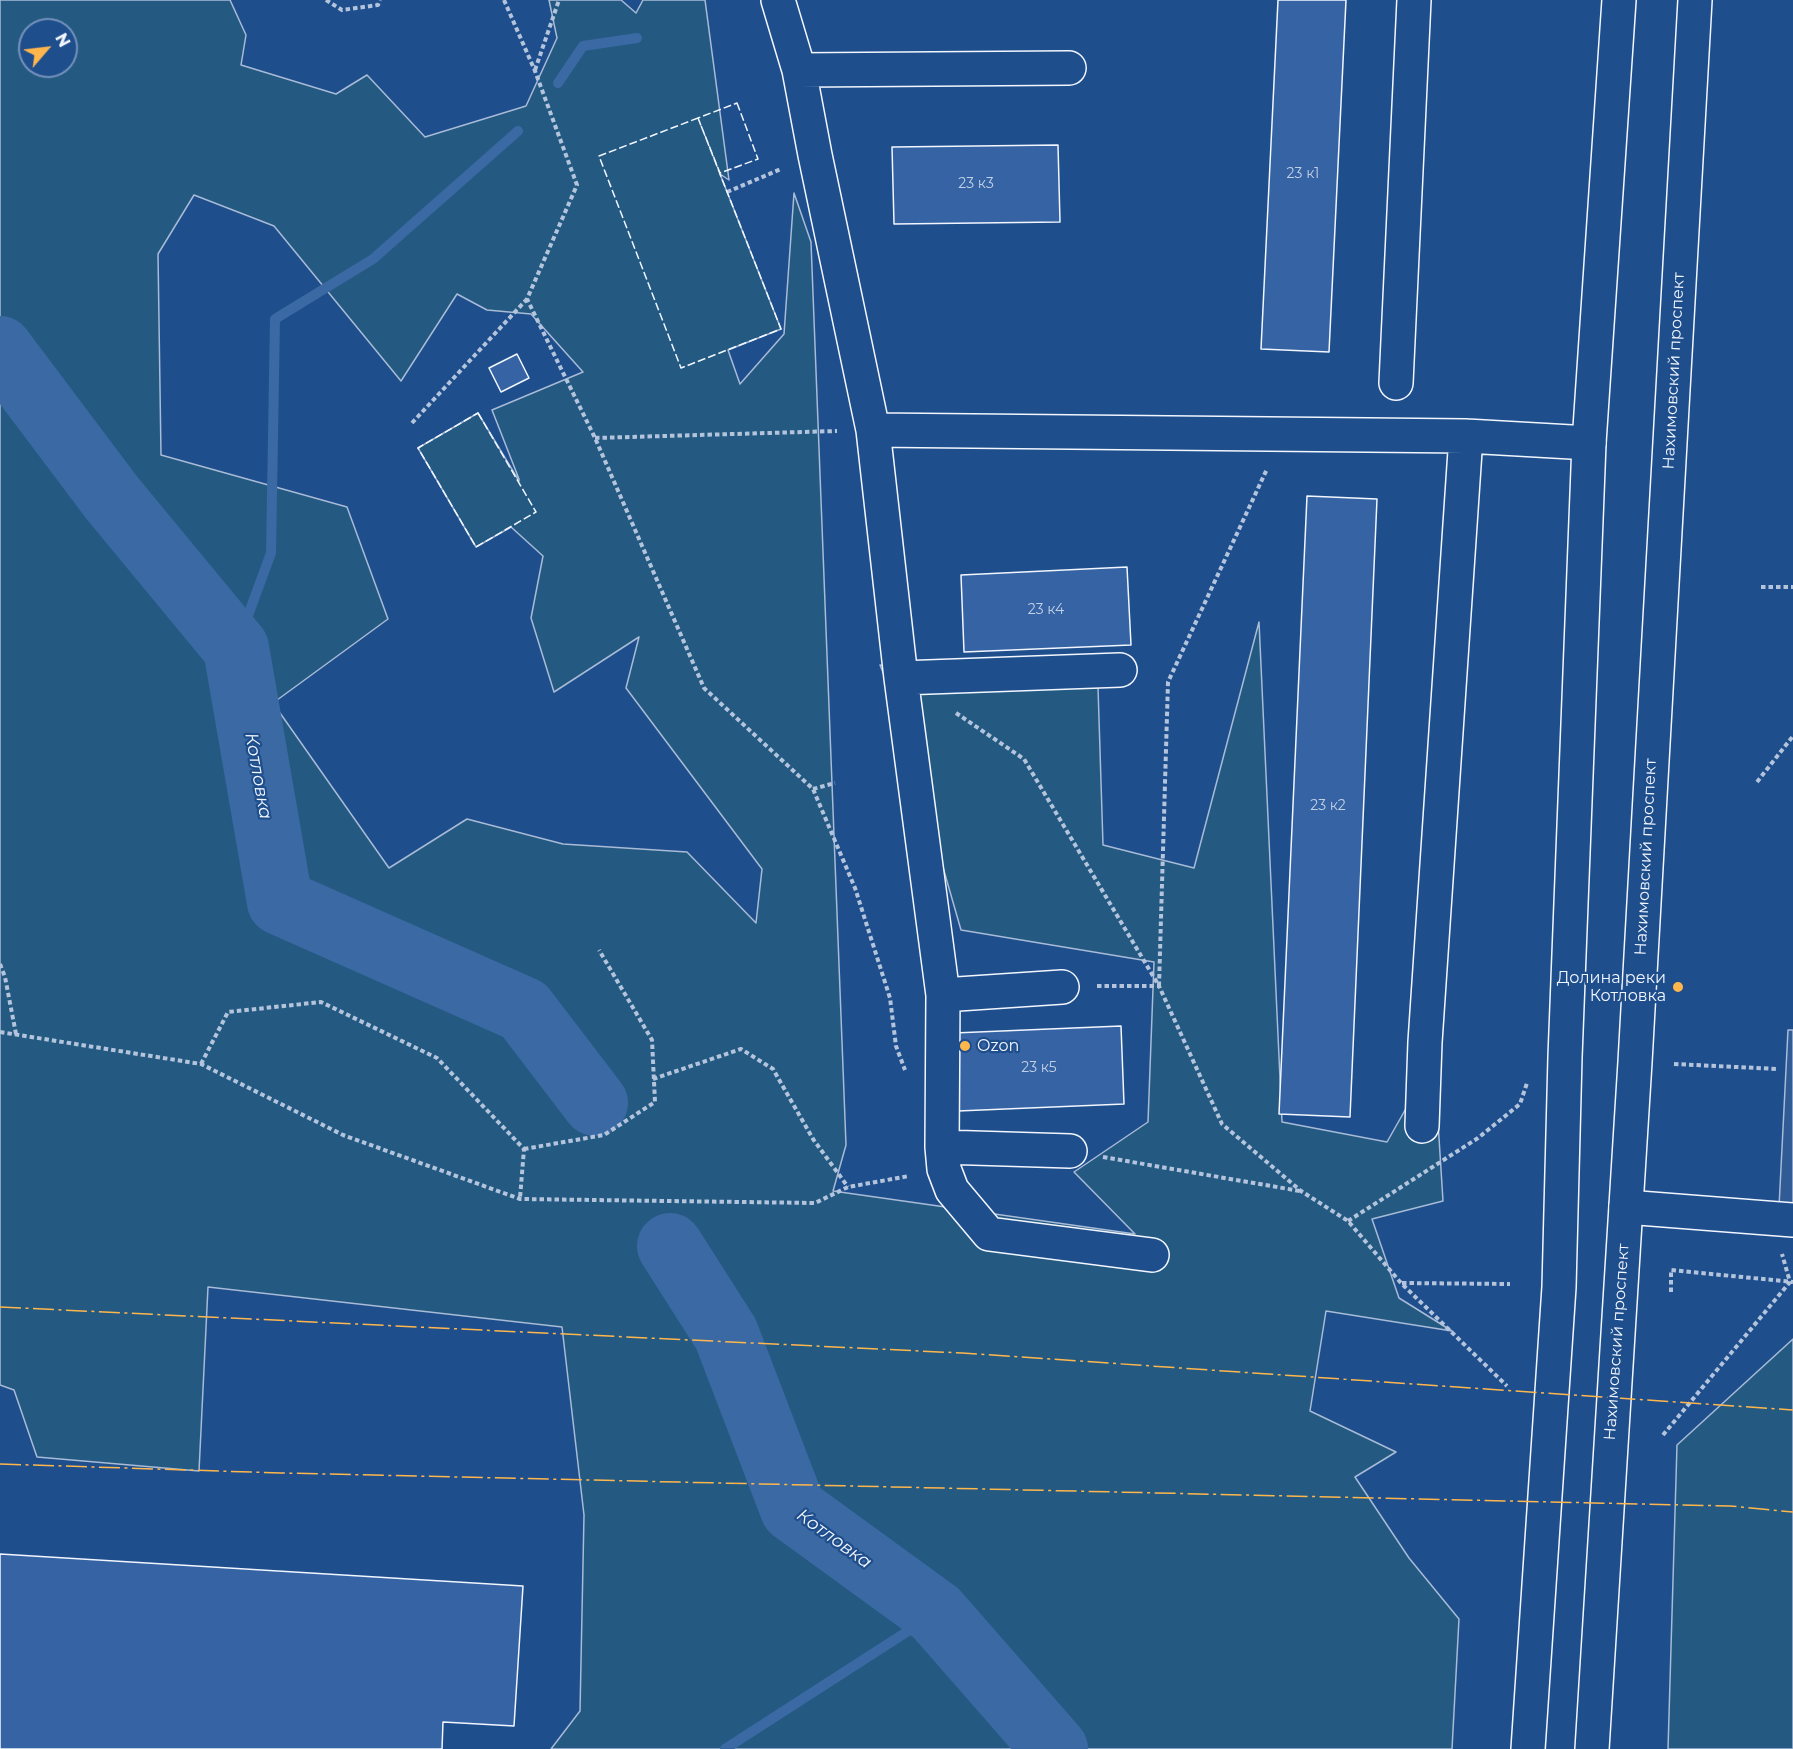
<!DOCTYPE html>
<html>
<head>
<meta charset="utf-8">
<style>
  body { margin:0 }
  #map { position:relative; width:1793px; height:1749px; overflow:hidden; background:#1f4e8c; font-family:Montserrat,sans-serif }
  canvas { display:block }
  .north { position:absolute; left:18px; top:18px; width:60px; height:60px; box-sizing:border-box; background:#1f4e8c; border:2px solid #7391ba; border-radius:50%; rotate:62deg; font-size:16px; font-weight:700; line-height:24px; text-align:center; color:#f2f6ff }
  .north::after { content:''; display:block; margin:auto; width:21px; height:27px; background:#ffb74d; clip-path:polygon(50% 0,100% 100%,50% 72%,0 100%) }
</style>
</head>
<body>
<div id="map">
<canvas width="1793" height="1749"></canvas>
<div class="north">N</div>
</div>
<script>
const c = document.querySelector('canvas').getContext('2d');
c.lineJoin = 'round';
function paint(path, color) {
  c.fillStyle = color;
  c.fill(path, 'evenodd');
}
function strokePath(path, color, width, dash) {
  c.strokeStyle = color;
  c.lineWidth = width;
  c.lineCap = dash ? 'butt' : 'round';
  c.setLineDash(dash || []);
  c.stroke(path);
}
function drawText(font, color, halo, rows, align = 'center') {
  c.font = font + ' Montserrat,sans-serif';
  c.lineWidth = 4.5;
  c.setLineDash([]);
  c.textBaseline = 'middle';
  c.strokeStyle = halo;
  c.fillStyle = color;
  for (const [text, x, y, turn = 0] of rows) {
    c.save();
    c.translate(x, y);
    c.rotate((+turn || 0) * Math.PI / 180);
    c.textAlign = isNaN(turn) ? turn : align;
    if (halo) c.strokeText(text, 0, 0);
    c.fillText(text, 0, 0);
    c.restore();
  }
}
const green = new Path2D(`
  M0,0H230L246,35L241,65L336,94L367,75L425,137L526,106L557,38L549,0H621L636,13L643,0H705L729,180L720,174L781,329L728,350L740,384L784,334L794,193L811,242L846,1145L833,1191L1135,1234L1074,1172L1148,1122L1154,962L961,930L930,822L923,772L880,665L1098,687L1103,845L1194,868L1259,622L1282,1122L1387,1142L1434,1059L1443,1201L1372,1219L1399,1298L1452,1331L1326,1311L1310,1411L1396,1452L1355,1477L1409,1558L1459,1619L1452,1749H551L580,1711L584,1515L562,1327L208,1287L199,1471L37,1457L14,1390L0,1385ZM30,30H66V66H30ZM194,195L274,226L401,381L457,294L487,310L531,314L583,372L492,410L519,479V481L478,413L418,448L476,547L511,527L543,556L531,618L554,692L639,637L626,688L762,869L756,923L687,852L563,844L467,819L389,868L273,703L388,619L347,507L161,455L158,254Z
  M1793,1339V1749H1668L1677,1445Z`);
paint(green, '#245a82');
strokePath(green, '#a8bbd7', 1.5);
const parking = new Path2D(`
  M1788,1030H1793V1208L1779,1207Z`);
paint(parking, '#305b95');
strokePath(parking, '#a8bbd7', 1.5);
strokePath(new Path2D(`
  M558,83L583,46L637,38
  M236,648L271,553L275,319L373,259L518,131
  M725,1749L936,1613`), '#3b69a3', 10);
strokePath(new Path2D(`
  M0,349L112,498L236,648L280,902L524,1010L595,1103
  M670,1246L726,1334L793,1509L936,1613L1055,1749`), '#3b69a3', 66);
const building = new Path2D(`
  M1278,0H1346L1329,352L1261,349Z
  M1058,145L1060,222L894,224L892,147Z
  M517,354L529,378L501,392L489,368Z
  M1307,496L1377,499L1350,1117L1279,1114Z
  M1127,567L1131,645L964,652L961,575Z
  M1121,1026L1124,1104L958,1111L954,1033Z
  M0,1554L523,1586L514,1726L443,1722L442,1749H0Z`);
paint(building, '#3563a3');
strokePath(building, '#f2f6ff', 1.5);
const minor = new Path2D(`
  M778,0L799,70L815,155L873,430L901,678L943,995L942,1147L944,1169L952,1190L989,1234L1152,1255
  M799,70L1069,68
  M1396,383L1414,0
  M873,430L1466,436L1589,443
  M901,678L1120,670
  M943,995L1062,987
  M1422,1126L1425,1042L1466,436
  M942,1147L1070,1151
  M1626,1207L1793,1220`);
const major = new Path2D(`
  M1528,1749L1559,1287L1565,1057L1589,443L1619,0
  M1592,1749L1635,1062L1695,0`);
strokePath(minor, '#f2f6ff', 36);
strokePath(major, '#f2f6ff', 36);
strokePath(new Path2D(`
  M326,0L342,10L378,5L380,0
  M504,0L535,71L577,185L527,299L595,438L704,688L813,789L855,888L890,998L896,1046L905,1070
  M535,70L559,0
  M727,192L781,169
  M412,423L527,299
  M595,438L837,431
  M1761,587H1793
  M956,713L1024,759L1159,986
  M1757,782L1793,736
  M813,789L835,783
  M0,964L5,977L16,1034
  M1097,986H1159L1222,1124L1301,1191L1348,1221L1401,1283L1507,1386
  M1159,986L1168,682L1267,469
  M0,1032L201,1064L343,1135L520,1199L815,1203L848,1187L909,1176
  M201,1064L228,1012L321,1002L437,1058L524,1149L520,1198
  M1674,1064L1778,1069
  M653,1079L741,1049L773,1069L813,1139L848,1187
  M524,1149L604,1135L655,1102L652,1040L599,950
  M1103,1157L1300,1191
  M1348,1221L1478,1138L1520,1104L1527,1083
  M1402,1283L1510,1284
  M1671,1292V1270L1793,1282
  M1663,1435L1790,1282L1782,1254`), '#b3c4dc', 4, [4.5, 3]);
strokePath(minor, '#1f4e8c', 33);
strokePath(major, '#1f4e8c', 33);
strokePath(new Path2D(`
  M737,103L758,159L720,173L698,118Z
  M698,118L781,329L681,368L599,156Z
  M478,413L536,512L476,547L418,448Z`), '#f2f6ff', 1.5, [8, 3]);
strokePath(new Path2D(`
  M0,1307L962,1353L1793,1410
  M0,1464L281,1473L1730,1506L1793,1512`), '#ffb74d', 1.5, [21, 4.5, 3, 4.5]);
for (const [x, y, r, color] of [
  [1678,987,6,"#ffb74d"],
  [965,1046,6,"#ffb74d"]
]) {
  const dot = new Path2D();
  dot.arc(x, y, r, 0, 2 * Math.PI);
  c.fillStyle = color;
  c.fill(dot);
  strokePath(dot, '#1f4e8c', 2);
}
drawText('14px', '#c3d1e8', null, [
  ["23 к1",1303,174],
  ["23 к3",976,184],
  ["23 к4",1046,610],
  ["23 к2",1328,806],
  ["23 к5",1039,1068]
]);
drawText('16px', '#f2f6ff', '#1f4e8c', [
  ["Нахимовский проспект",1674,371,-87],
  ["Нахимовский проспект",1646,857,-87],
  ["Нахимовский проспект",1617,1342,-86]
]);
drawText('16px', '#f2f6ff', '#1f4e8c', [
  ["Долина реки",1666,978],
  ["Котловка",1666,996],
  ["Ozon",977,1046,"left"]
], 'right');
drawText('italic 18px', '#f2f6ff', '#1f4e8c', [
  ["Котловка",258,776,80],
  ["Котловка",834,1539,36]
]);
</script>
</body>
</html>
